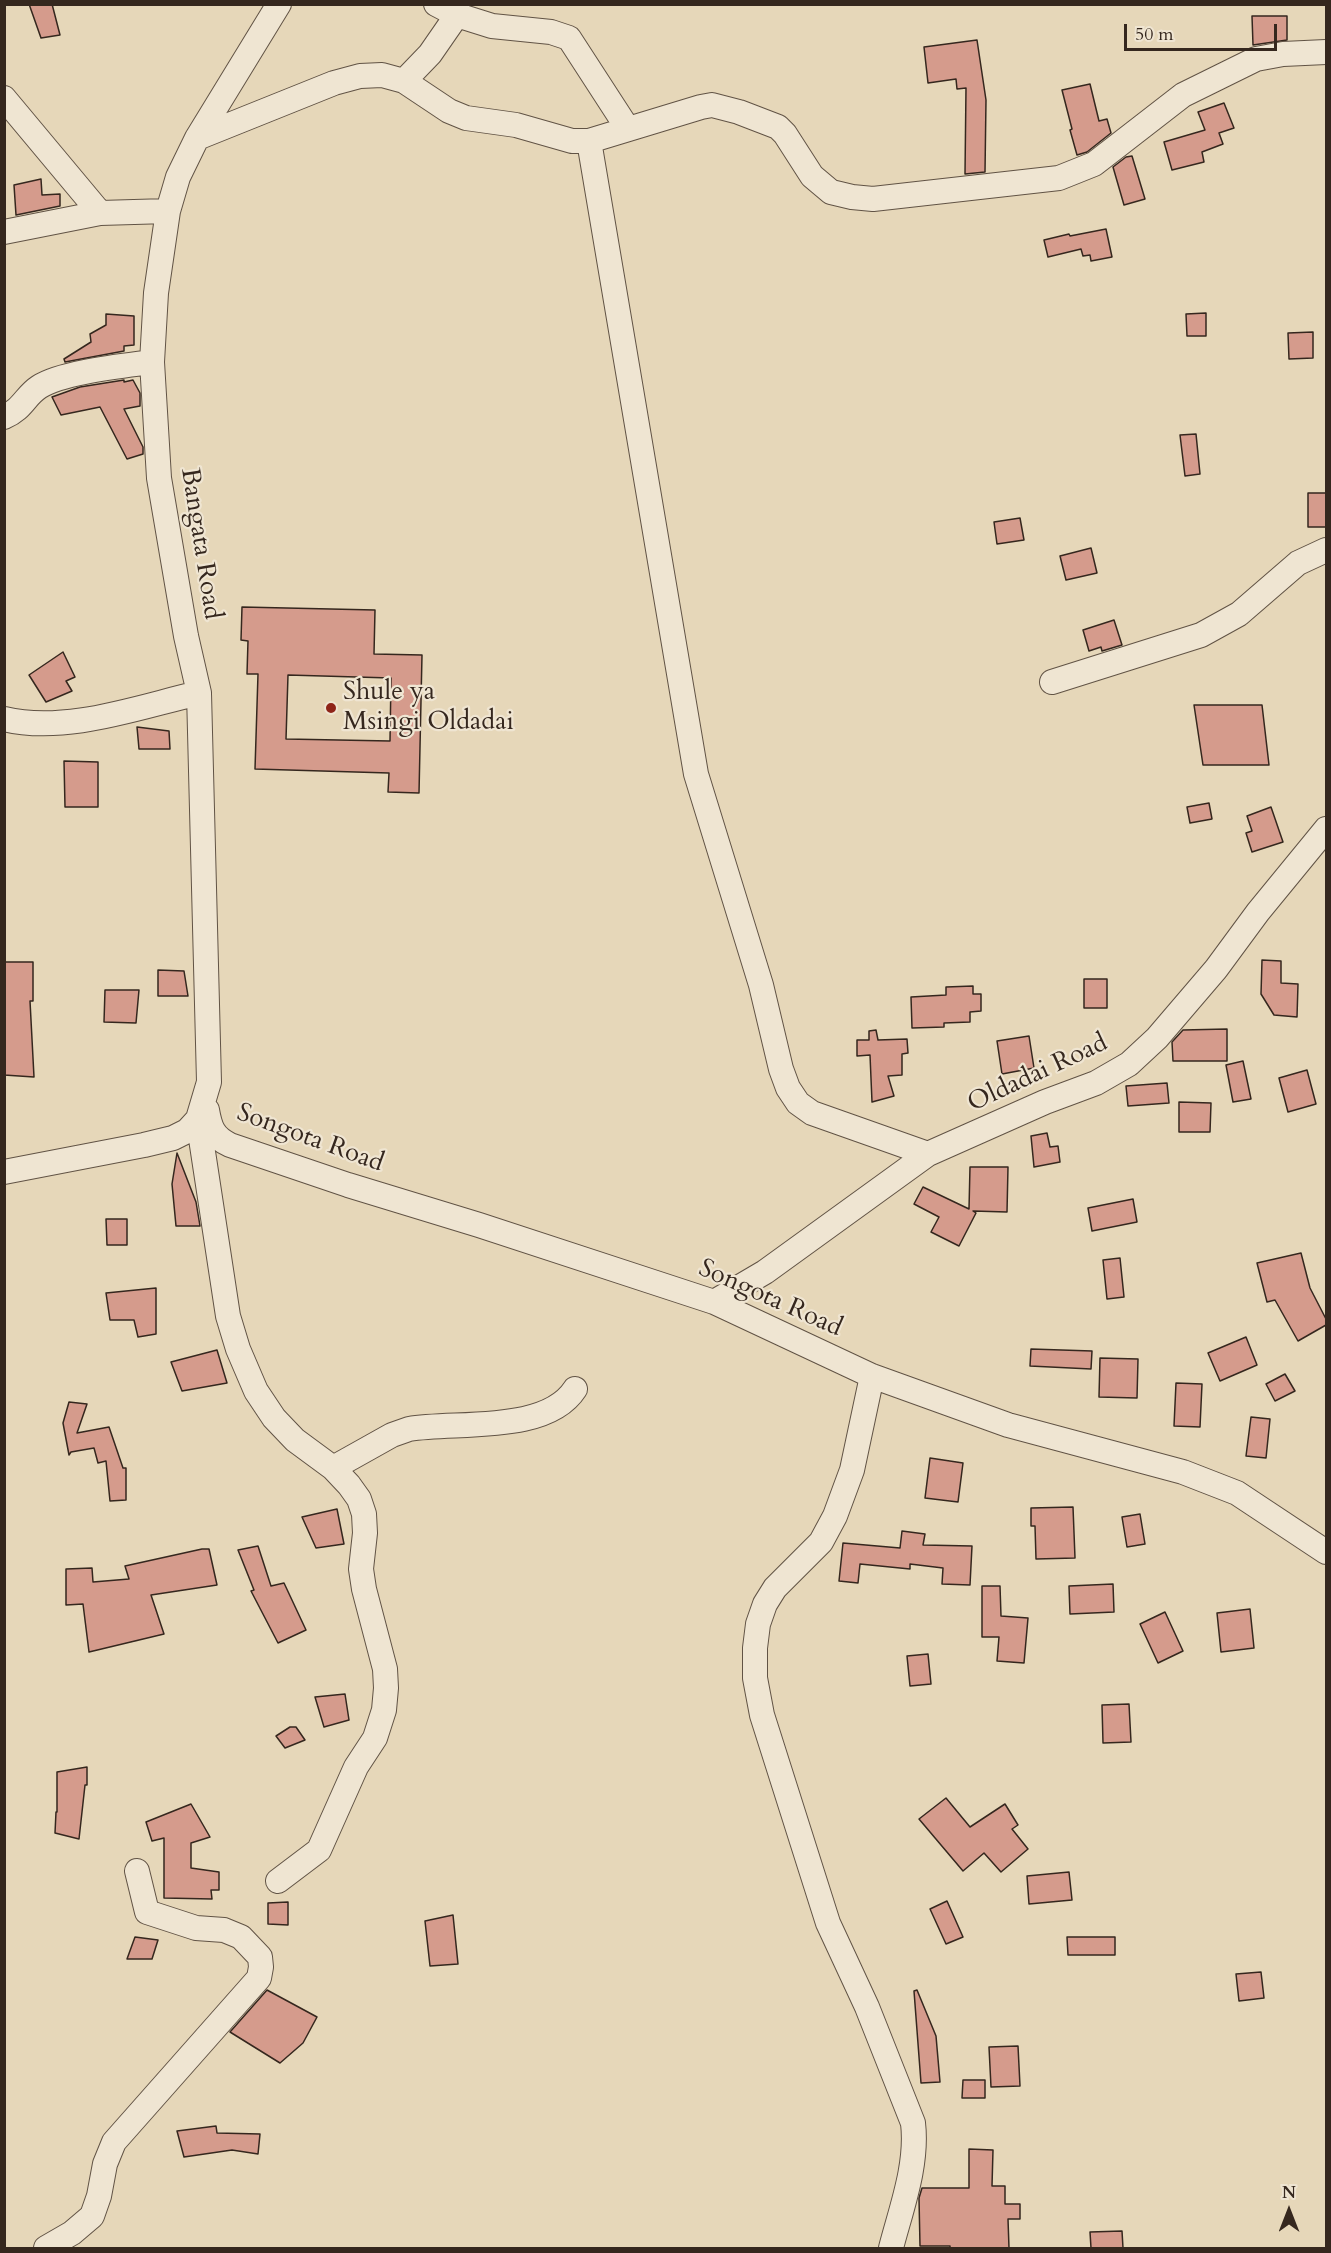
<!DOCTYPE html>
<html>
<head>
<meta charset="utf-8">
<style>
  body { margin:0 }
  #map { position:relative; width:1331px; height:2253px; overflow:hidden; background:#e6d7b9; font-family:Cardo,serif }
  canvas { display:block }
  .frame { position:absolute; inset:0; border:6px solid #35271e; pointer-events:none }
  .north { position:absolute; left:1259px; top:2181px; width:60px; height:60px; -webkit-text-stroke:4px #efe5d2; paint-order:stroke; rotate:0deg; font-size:16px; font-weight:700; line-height:24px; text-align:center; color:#35271e }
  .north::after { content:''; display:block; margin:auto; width:21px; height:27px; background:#35271e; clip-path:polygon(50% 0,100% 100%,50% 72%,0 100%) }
  .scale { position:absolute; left:1124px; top:24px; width:153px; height:27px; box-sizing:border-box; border:3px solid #35271e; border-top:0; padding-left:8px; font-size:18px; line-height:21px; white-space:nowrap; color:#35271e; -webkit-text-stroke:4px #efe5d2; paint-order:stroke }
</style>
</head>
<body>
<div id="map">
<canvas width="1331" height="2253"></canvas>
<div class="frame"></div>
<div class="north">N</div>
<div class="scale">50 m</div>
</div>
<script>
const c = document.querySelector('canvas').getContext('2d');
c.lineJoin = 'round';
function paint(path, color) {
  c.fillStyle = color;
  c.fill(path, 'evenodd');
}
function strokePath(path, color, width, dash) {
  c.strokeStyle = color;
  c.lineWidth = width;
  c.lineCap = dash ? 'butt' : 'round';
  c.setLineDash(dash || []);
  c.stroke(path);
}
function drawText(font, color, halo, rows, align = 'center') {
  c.font = font + ' Cardo,serif';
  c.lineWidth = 4.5;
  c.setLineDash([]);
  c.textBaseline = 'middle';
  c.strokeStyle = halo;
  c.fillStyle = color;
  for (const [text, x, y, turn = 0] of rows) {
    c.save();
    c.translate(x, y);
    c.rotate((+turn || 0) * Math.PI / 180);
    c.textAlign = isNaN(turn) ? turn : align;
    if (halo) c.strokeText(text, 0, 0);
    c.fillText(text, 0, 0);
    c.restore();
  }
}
const building = new Path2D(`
  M29,4H52L60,35L41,38Z
  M1252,16H1287V40L1253,45Z
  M977,40L986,100L985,172L965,174L966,88L957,89L956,79L928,83L924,47Z
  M1090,84L1099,121L1107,119L1111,133L1087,152L1077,155L1070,130L1072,129L1062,90Z
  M1224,103L1234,128L1219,133L1223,144L1202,152L1204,162L1172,170L1164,142L1205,130L1198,112Z
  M1132,156L1145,199L1124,205L1113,167L1126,157Z
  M41,179L42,195L60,194V206L16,215L14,185Z
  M1106,229L1112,257L1091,261L1090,255L1083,256L1081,249L1048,257L1044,240L1069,234L1070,236Z
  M1206,313V336H1187L1186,314Z
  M106,314L134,316V345L124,346V351L65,362L64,359L91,342L90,334L106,325Z
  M1313,332V358L1289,359L1288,333Z
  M124,380V382L133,380L140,393V406L124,409L143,447V454L127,459L100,407L61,415L52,397L80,387Z
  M1196,434L1200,474L1185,476L1180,435Z
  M1308,493H1326V527H1308Z
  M1020,518L1024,540L997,544L994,522Z
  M1091,548L1097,573L1066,580L1060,556Z
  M242,607L375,610L374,654L422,655L419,793L388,792L389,773L255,769L258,674H247L248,641L241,640ZM288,675L391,678L390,741L286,739Z
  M1114,620L1122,645L1102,651L1101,647L1089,651L1083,630Z
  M63,652L75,677L66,681L72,691L46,702L29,675Z
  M1194,705H1262L1269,765H1203Z
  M137,727L169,731L170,749H139Z
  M64,761L98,762V807H65Z
  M1209,803L1212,819L1190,823L1187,807Z
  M1271,807L1283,842L1252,852L1246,833L1252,831L1247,816Z
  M1262,960L1281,961V983L1298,984L1297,1017L1274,1015L1261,994Z
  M4,962H33V1001H30L34,1077L4,1075Z
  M158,970L184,971L188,996H158Z
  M1084,979H1107V1008H1084Z
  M973,986V994H981V1011L970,1012V1022L944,1023V1027L912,1028L911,997L946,995V987Z
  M105,990H139L136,1023L104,1022Z
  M1227,1029V1061H1173L1172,1042L1183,1030Z
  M876,1030L878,1040L907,1039L908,1053L902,1054V1075L888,1076L894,1096L872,1102L870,1055L857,1056V1040H869V1031Z
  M1029,1036L1034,1068L1002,1074L997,1041Z
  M1243,1061L1251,1099L1233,1102L1226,1065Z
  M1307,1070L1316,1104L1288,1112L1279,1078Z
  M1167,1083L1169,1103L1128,1106L1126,1086Z
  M1179,1102L1211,1103L1210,1132H1179Z
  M1047,1133L1050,1147L1058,1146L1060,1162L1034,1167L1031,1136Z
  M177,1153L196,1202L200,1226H176L172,1184Z
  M970,1167H1008L1007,1212L973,1211L976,1213L959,1246L931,1232L939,1217L914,1204L923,1187L969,1209Z
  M1133,1199L1137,1222L1092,1231L1088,1208Z
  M106,1219H127V1245H107Z
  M1301,1253L1310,1288L1326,1319V1325L1298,1341L1275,1300L1267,1302L1257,1263Z
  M1120,1258L1124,1297L1107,1299L1103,1260Z
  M156,1288V1334L138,1337L134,1320H110L106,1293Z
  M1246,1337L1257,1365L1220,1381L1208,1353Z
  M1031,1349L1092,1351L1091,1369L1030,1366Z
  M217,1350L227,1383L182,1391L171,1362Z
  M1100,1358L1138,1359L1137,1398L1099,1397Z
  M1285,1374L1295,1391L1275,1401L1266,1384Z
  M1176,1383L1202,1384L1200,1427L1174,1426Z
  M69,1402L87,1404L77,1433L109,1427L123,1468H126V1500L110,1501L106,1461L98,1463L94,1448L71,1452L69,1455L63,1423Z
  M1251,1417L1270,1419L1266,1458L1246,1456Z
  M930,1458L963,1463L958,1502L925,1498Z
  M1073,1507L1075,1558L1036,1559L1035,1526H1031V1508Z
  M337,1509L344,1544L316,1548L302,1517Z
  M1140,1514L1145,1544L1127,1547L1122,1517Z
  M902,1531L925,1534L923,1545L972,1546L970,1585L942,1584L943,1568L910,1564V1569L860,1564L858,1583L839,1581L843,1543L900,1548Z
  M258,1546L271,1586L284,1583L306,1630L278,1643L251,1591L254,1590L238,1550Z
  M202,1549H209L217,1585L151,1595L164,1634L89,1652L83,1604L66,1605V1569L92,1568L93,1582L129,1579L125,1566Z
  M1113,1584L1114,1612L1070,1614L1069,1586Z
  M982,1586H1000L1001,1616L1028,1618L1024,1663L997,1661L999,1637H982Z
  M1250,1609L1254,1648L1221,1652L1217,1613Z
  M1165,1612L1183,1651L1158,1663L1140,1624Z
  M928,1654L931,1684L910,1686L907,1656Z
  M345,1694L349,1720L324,1727L315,1697Z
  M1129,1704L1131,1742L1103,1743L1102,1705Z
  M290,1727H296L305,1740L285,1748L276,1736Z
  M87,1767V1785H85L79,1839L55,1833L56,1812H57V1772Z
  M946,1798L970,1827L1005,1804L1018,1825L1012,1829L1028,1849L1001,1872L984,1853L963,1871L919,1819Z
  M191,1804L210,1837L191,1843V1868L219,1872V1890H211L212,1899L164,1898V1838L152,1841L146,1822Z
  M1069,1872L1072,1900L1029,1904L1027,1876Z
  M947,1901L963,1937L946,1944L930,1909Z
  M288,1902V1925L268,1924V1903Z
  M453,1915L458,1964L430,1966L425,1921Z
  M135,1937L158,1940L152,1959H127Z
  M1067,1937H1115V1955H1068Z
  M1261,1972L1264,1998L1239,2001L1236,1974Z
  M267,1990L317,2017L303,2043L280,2063L230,2032Z
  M917,1990L936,2036L940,2082L921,2083L914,1991Z
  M1018,2046L1020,2086L991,2087L989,2047Z
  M963,2080H985V2098H962Z
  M216,2126L217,2133L260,2134L258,2154L232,2150L184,2157L177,2131Z
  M969,2149L993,2150L992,2186H1005V2204H1020V2219H1008L1009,2248H950V2246H920L919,2198L922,2188H969Z
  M1122,2231L1123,2248H1091L1090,2232Z`);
paint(building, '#d59b8c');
strokePath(building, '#35271e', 1.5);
const street = new Path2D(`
  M436,4L457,15L492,26L551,32L569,38L628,129
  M404,81L430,54L457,15
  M4,98L100,213
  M197,138L334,83L360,76L382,75L404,81L449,111L466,118L516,125L572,141H589L701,107L712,105L739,112L778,127L785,134L812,176L831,192L852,197L873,199L1059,178L1094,164L1183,95L1256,59L1283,54L1326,52
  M589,141L696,774L761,985L781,1069L788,1088L798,1103L812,1113L928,1154
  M4,232L100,213L168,211
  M4,417C23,409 25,396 39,387C62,372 123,366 152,362
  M1052,682L1201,635L1239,614L1298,563L1326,550
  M4,719C66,734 138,707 199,693
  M207,1110C210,1127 213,1137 230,1145L348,1185L479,1225L714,1302L872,1376L1008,1425L1183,1472L1237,1493L1326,1552
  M4,1172L144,1145L173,1138L187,1131L198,1119
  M714,1302L765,1272L928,1154L1045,1102L1096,1083L1129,1064L1157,1038L1216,969L1258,912L1326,829
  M872,1376L852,1470L835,1516L821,1542L775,1588L765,1604L758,1624L755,1648V1678L762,1715L828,1923L867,2007L913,2123C918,2165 901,2209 891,2248
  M333,1468L392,1435L409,1429C456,1421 546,1434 575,1389
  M278,1881L319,1850L356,1767L375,1738L384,1710L386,1688L385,1669L364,1589L361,1569L365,1533L364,1514L359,1499L349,1485L333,1468L295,1440L274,1418L256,1391L238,1349L228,1316L198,1119L209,1082L199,693L186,636L159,478L152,362L156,293L168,211L178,177L197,138L279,4
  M46,2248L72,2233L92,2216L99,2196L105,2164L114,2142L259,1978L261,1967L260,1957L241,1937L224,1930L196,1928L147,1912L137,1871`);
strokePath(street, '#615345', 26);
strokePath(street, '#efe5d2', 24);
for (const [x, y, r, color] of [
  [331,708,6,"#8f2418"]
]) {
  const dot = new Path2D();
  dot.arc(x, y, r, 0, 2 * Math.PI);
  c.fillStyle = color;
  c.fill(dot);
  strokePath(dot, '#efe5d2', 2);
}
drawText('26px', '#35271e', '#efe5d2', [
  ["Bangata Road",200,544,81],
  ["Oldadai Road",1038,1074,-25],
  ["Songota Road",310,1139,20],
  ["Songota Road",770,1299,24]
]);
drawText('26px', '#35271e', '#efe5d2', [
  ["Shule ya",343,693],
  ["Msingi Oldadai",343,723]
], 'left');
</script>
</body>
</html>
